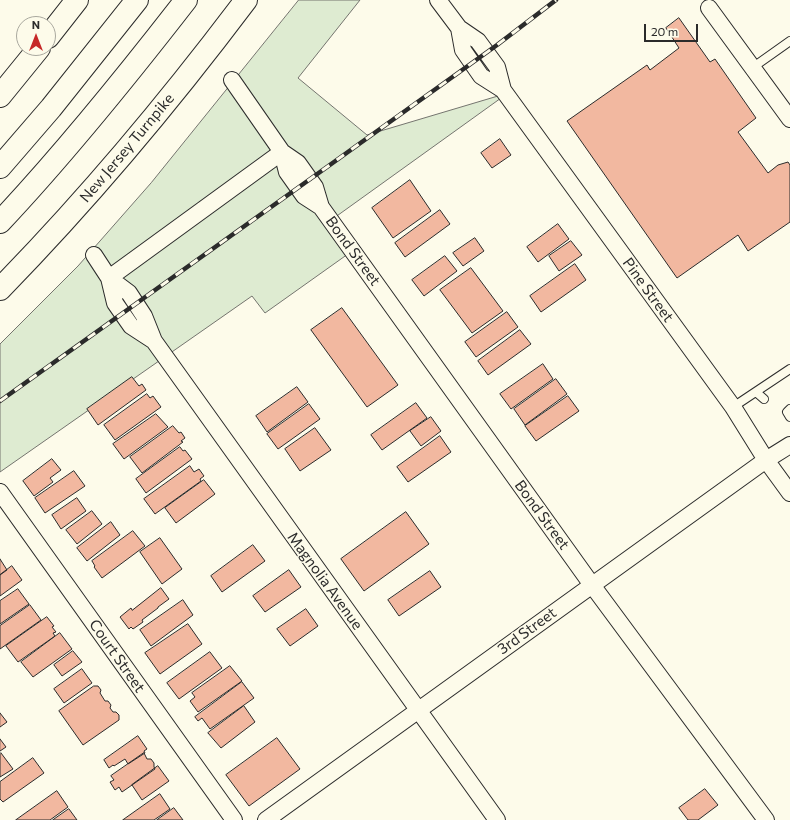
<!DOCTYPE html>
<html>
<head>
<meta charset="utf-8">
<style>
  body { margin:0 }
  #map { position:relative; width:790px; height:820px; overflow:hidden; background:#fdfbea; font-family:Commissioner,sans-serif }
  canvas { display:block }
  .north { position:absolute; left:16px; top:16px; width:40px; height:40px; box-sizing:border-box; background:#fdfbea; border:1px solid #a9a89e; border-radius:50%; rotate:0deg; font-size:11px; font-weight:700; line-height:16px; text-align:center; color:#2b2b2b }
  .north::after { content:''; display:block; margin:auto; width:14px; height:18px; background:#c62828; clip-path:polygon(50% 0,100% 100%,50% 72%,0 100%) }
  .scale { position:absolute; left:644px; top:24px; width:54px; height:18px; box-sizing:border-box; border:2px solid #2b2b2b; border-top:0; padding-left:5px; font-size:12px; line-height:14px; white-space:nowrap; color:#2b2b2b; -webkit-text-stroke:3px #fdfbea; paint-order:stroke }
</style>
</head>
<body>
<div id="map">
<canvas width="790" height="820"></canvas>
<div class="north">N</div>
<div class="scale">20 m</div>
</div>
<script>
const c = document.querySelector('canvas').getContext('2d');
c.lineJoin = 'round';
function paint(path, color) {
  c.fillStyle = color;
  c.fill(path, 'evenodd');
}
function strokePath(path, color, width, dash) {
  c.strokeStyle = color;
  c.lineWidth = width;
  c.lineCap = dash ? 'butt' : 'round';
  c.setLineDash(dash || []);
  c.stroke(path);
}
function drawText(font, color, halo, rows, align = 'center') {
  c.font = font + ' Commissioner,sans-serif';
  c.lineWidth = 3;
  c.setLineDash([]);
  c.textBaseline = 'middle';
  c.strokeStyle = halo;
  c.fillStyle = color;
  for (const [text, x, y, turn = 0] of rows) {
    c.save();
    c.translate(x, y);
    c.rotate((+turn || 0) * Math.PI / 180);
    c.textAlign = isNaN(turn) ? turn : align;
    if (halo) c.strokeText(text, 0, 0);
    c.fillText(text, 0, 0);
    c.restore();
  }
}
const green = new Path2D(`
  M299,0H360L298,78L367,135L508,93L334,218L355,249L265,313L252,296L0,472V344L78,266L151,183Z`);
paint(green, '#deebd1');
strokePath(green, '#74746e', 1);
const building = new Path2D(`
  M679,18L710,62L715,59L756,118L738,132L768,173L778,165L788,162L790,165V222L748,251L738,235L677,278L567,121L647,65L650,70L679,48L666,28Z
  M500,139L511,155L492,168L481,153Z
  M410,180L431,211L393,238L372,208Z
  M440,210L450,224L405,257L395,243Z
  M558,224L569,239L538,262L527,247Z
  M475,238L484,251L463,266L453,253Z
  M571,241L582,255L559,271L549,256Z
  M445,256L457,271L424,296L412,280Z
  M575,264L586,280L541,312L530,296Z
  M471,268L503,311L472,333L440,290Z
  M342,308L398,385L367,407L311,330Z
  M507,312L518,327L476,357L465,342Z
  M520,330L531,344L488,375L478,361Z
  M543,364L553,379L511,409L500,394Z
  M132,377L139,386L142,384L146,390L98,425L87,409Z
  M556,379L567,394L525,425L514,409Z
  M297,387L308,402L267,432L256,416Z
  M147,394L150,398L153,396L161,407L115,440L104,425Z
  M568,396L579,411L536,441L525,426Z
  M416,403L427,418L382,450L371,435Z
  M309,404L320,419L278,449L267,434Z
  M156,414L168,427L124,459L113,444Z
  M431,417L441,431L421,446L410,431Z
  M173,426L179,433L181,432L185,438L181,441L183,442L142,473L130,457Z
  M315,428L331,450L300,471L285,449Z
  M440,436L451,452L408,482L397,467Z
  M180,447L183,451L185,450L192,459L146,493L136,479Z
  M52,459L61,470L50,478L53,482L34,496L23,481Z
  M190,466L194,472L199,469L204,476L200,479L201,481L155,514L144,499Z
  M74,471L85,486L45,513L35,498Z
  M204,480L215,494L176,523L165,508Z
  M77,498L86,511L61,529L52,515Z
  M92,511L102,524L77,544L66,530Z
  M406,512L429,544L364,591L341,559Z
  M111,522L120,535L87,561L77,548Z
  M133,531L145,546L102,578L94,567L95,566L92,561Z
  M160,538L182,569L162,584L140,552Z
  M253,545L265,561L222,592L211,576Z
  M0,559L7,570L0,575Z
  M12,566L22,580L0,596V575Z
  M289,570L301,587L265,612L253,596Z
  M430,571L441,587L399,616L388,600Z
  M161,588L169,599L158,607V608L142,620L143,622L133,629L131,627L129,629L120,617L131,608L132,610Z
  M18,589L29,604L0,624V601Z
  M183,600L193,615L151,646L140,630Z
  M30,605L41,620L0,649V626Z
  M306,609L318,626L290,646L277,629Z
  M47,617L54,626L52,627L56,632L53,633L55,636L18,662L6,646Z
  M188,624L202,644L160,674L145,653Z
  M60,633L72,649L33,677L21,662Z
  M73,651L82,662L62,676L54,665Z
  M210,652L222,668L179,699L167,683Z
  M230,666L242,681L198,712L190,701L195,697L192,693Z
  M82,669L92,683L64,703L54,689Z
  M242,682L254,698L210,729L202,718L198,721L195,717Z
  M94,686H98L101,690L100,693L105,701H108L111,705L110,708L113,712H116L119,715V720L83,745L59,711Z
  M244,706L255,722L221,748L208,733Z
  M0,713L7,722L0,727Z
  M138,736L147,749L144,751L145,753L128,764L125,759L114,766L113,765L109,768L104,760Z
  M277,738L300,769L249,806L226,775Z
  M0,739L6,747L0,751Z
  M1,753L13,769L0,777V754Z
  M144,753L147,759H151L154,763V767L155,769L122,792L119,787L115,790L110,782L114,780L111,776Z
  M33,758L44,773L3,802L0,799V782Z
  M158,766L169,781L142,800L132,785Z
  M705,789L718,805L698,820H688L679,808Z
  M57,791L68,807L50,820H16Z
  M160,794L170,809L154,820H123Z
  M174,808L183,820H157Z
  M69,809L77,820H53Z`);
paint(building, '#f2b8a0');
strokePath(building, '#2b2b2b', 1);
const lane = new Path2D(`
  M752,68L790,41
  M756,392L764,399
  M733,407L790,369
  M790,409L787,412L790,417`);
const street = new Path2D(`
  M438,0L459,28L478,41L497,67L503,90L733,407L766,460L790,493
  M709,8L790,119
  M459,28L463,50L481,76L503,90
  M232,80L282,152L298,163L315,187L321,207L592,585L766,820
  M282,152L287,172L304,196L321,207
  M94,255L109,278L115,303L131,326L154,341
  M109,278L129,293L144,316L154,341L497,820
  M109,278L282,152
  M0,492L234,820
  M266,820L766,460L790,445`);
const highway = new Path2D(`
  M48,37L77,0
  M0,96L39,48
  M0,167L51,108L137,0
  M0,222C66,152 127,76 186,0
  M0,289C89,198 170,101 246,0`);
strokePath(lane, '#2b2b2b', 10);
strokePath(street, '#2b2b2b', 18);
strokePath(highway, '#2b2b2b', 24);
strokePath(lane, '#fdfbea', 8);
strokePath(street, '#fdfbea', 16);
strokePath(highway, '#fdfbea', 22);
const rail = new Path2D(`
  M0,401L327,167L497,45L556,0`);
strokePath(rail, '#2b2b2b', 4.5);
strokePath(rail, '#fdfbea', 3, [9]);
drawText('15px', '#2b2b2b', '#fdfbea', [
  ["New Jersey Turnpike",127,148,-50],
  ["Bond Street",353,251,54],
  ["Pine Street",648,290,54],
  ["Bond Street",542,515,54],
  ["Magnolia Avenue",325,581,54],
  ["3rd Street",527,631,-36],
  ["Court Street",117,656,55]
]);
</script>
</body>
</html>
